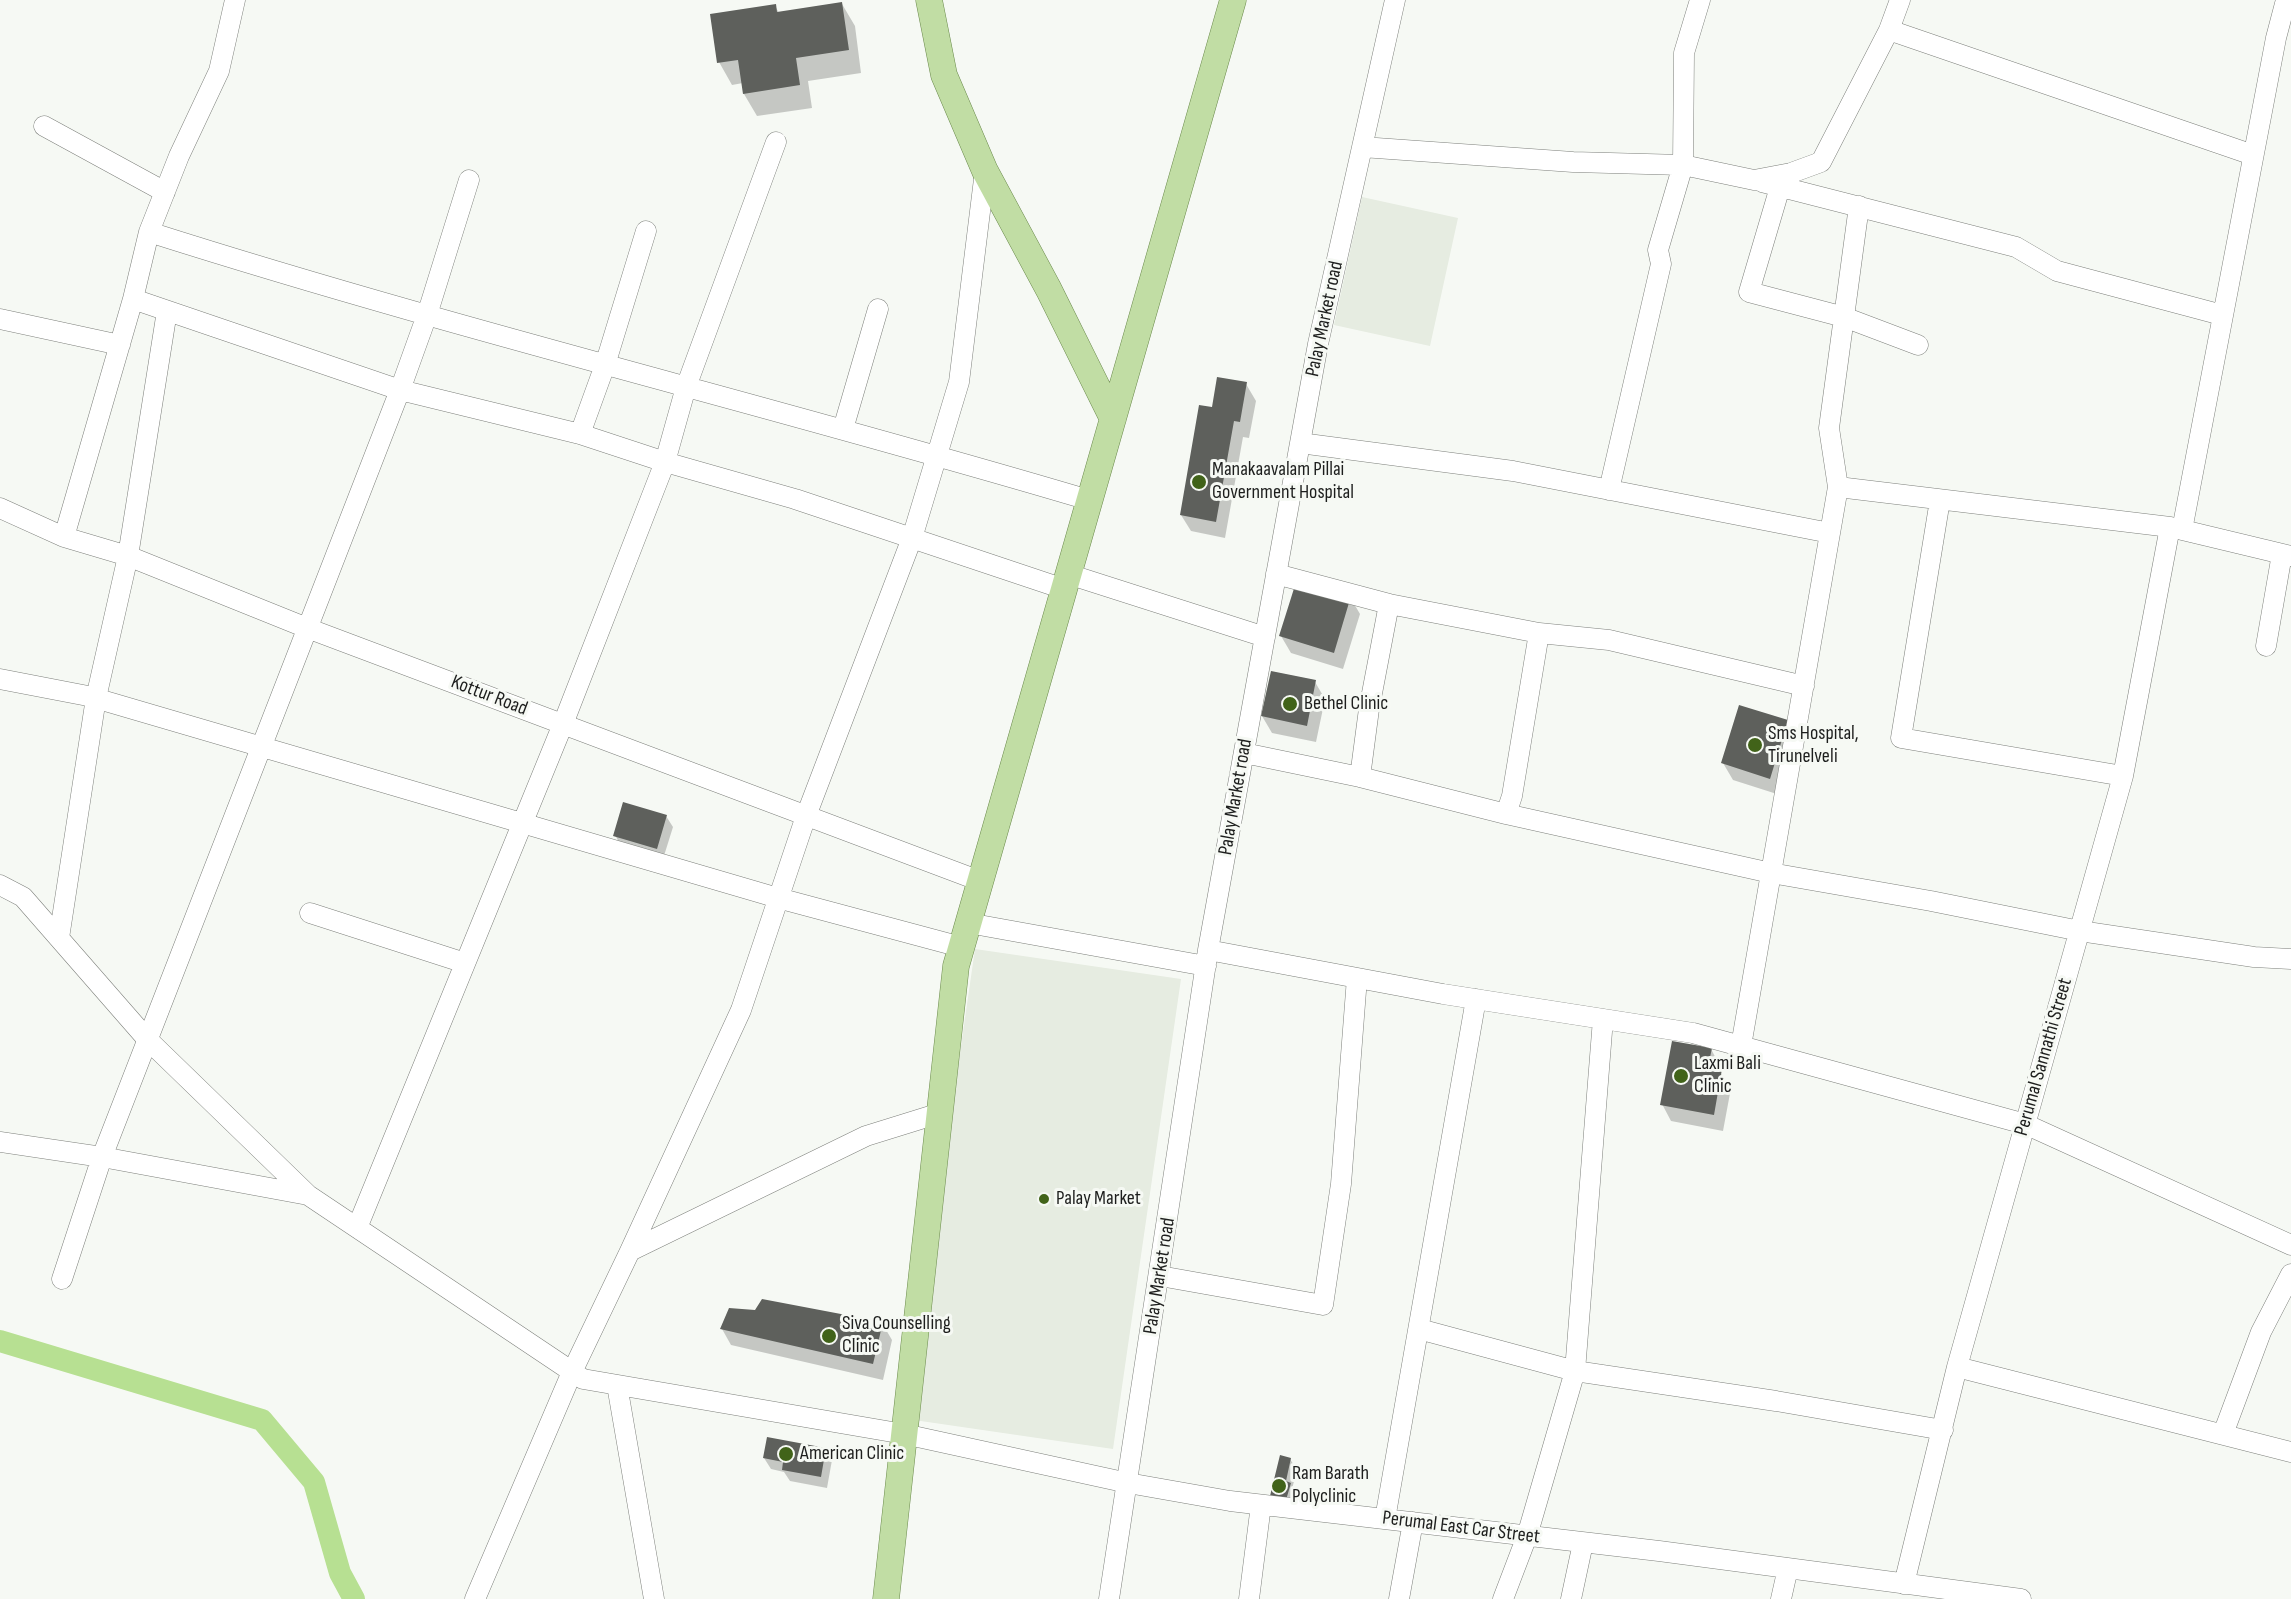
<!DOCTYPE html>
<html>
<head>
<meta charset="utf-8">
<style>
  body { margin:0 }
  canvas { display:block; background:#f6f9f4 }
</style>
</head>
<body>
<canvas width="2291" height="1599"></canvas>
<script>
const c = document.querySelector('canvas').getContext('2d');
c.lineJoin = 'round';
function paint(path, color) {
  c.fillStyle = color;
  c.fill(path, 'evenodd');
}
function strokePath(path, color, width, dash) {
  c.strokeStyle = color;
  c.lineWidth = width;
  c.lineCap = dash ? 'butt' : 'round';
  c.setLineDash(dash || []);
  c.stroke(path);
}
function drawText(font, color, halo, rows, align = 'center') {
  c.font = font + ' "Sofia Sans Condensed",sans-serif';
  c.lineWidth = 6;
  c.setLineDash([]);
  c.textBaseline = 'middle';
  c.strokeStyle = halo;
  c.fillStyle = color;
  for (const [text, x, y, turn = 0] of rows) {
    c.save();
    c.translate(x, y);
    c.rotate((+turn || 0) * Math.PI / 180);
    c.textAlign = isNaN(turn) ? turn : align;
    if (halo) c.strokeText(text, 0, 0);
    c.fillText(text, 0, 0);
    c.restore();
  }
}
paint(new Path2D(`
  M1362,197L1458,218L1430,346L1334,325Z
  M975,949L1181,979L1113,1449L907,1419Z`), '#e6ece1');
paint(new Path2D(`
  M842,4L855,26L861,73L808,81L812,108L757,116L744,94L743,83L732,85L719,62L775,6L779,13Z
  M1246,384L1256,401L1249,438L1243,437L1225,538L1191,531L1181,515L1213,409Z
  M1350,597L1360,614L1343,669L1291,653L1281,636Z
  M1315,682L1325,699L1316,742L1272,733L1262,716Z
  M1787,722L1797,739L1780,795L1733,780L1723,763Z
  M666,816L673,827L663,859L621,846L615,835Z
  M1711,1049L1720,1066L1719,1071L1731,1088L1723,1131L1671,1121L1662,1104Z
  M882,1323L892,1340L883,1380L731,1345L722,1329Z
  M826,1449L832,1460L827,1488L790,1481L784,1472L771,1469L764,1458Z
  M1290,1459L1297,1470L1292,1489L1296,1495L1292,1511L1272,1496Z`), '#0003');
strokePath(new Path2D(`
  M0,1341L262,1420L314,1482L340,1573L354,1599`), '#b7e092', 22);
paint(new Path2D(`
  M842,2L849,50L796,58L800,85L743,94L738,60L717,63L710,14L776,4L777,12Z
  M1217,377L1247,382L1240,422L1234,421L1216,522L1180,515L1199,405L1212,407Z
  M1297,579L1351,596L1334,653L1279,636Z
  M1271,671L1316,680L1307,726L1261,716Z
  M1739,705L1788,720L1770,779L1721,763Z
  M623,802L667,815L657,849L613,836Z
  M1672,1041L1712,1048L1708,1067L1722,1069L1714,1115L1660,1105Z
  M762,1299L883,1322L873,1364L720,1329L729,1308L755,1310Z
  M767,1437L826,1448L821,1477L782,1470L783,1462L763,1458Z
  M1280,1455L1291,1458L1286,1481L1291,1483L1286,1500L1270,1496Z`), '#5e605c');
const minor = new Path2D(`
  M1700,0L1684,53L1683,165L1754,180L1791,173L1821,162L1889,30L1900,0
  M1889,30L2253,155
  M44,126L165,192
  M1362,147L1573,162L1683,165L1658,250L1661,264L1609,490
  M1762,182L2016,247L2057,271L2222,315
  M1780,187L1749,292L1844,317L1918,345
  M149,232C460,331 777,407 1089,500
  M133,299L400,390L580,434L665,462L795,499L1064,589
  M0,319L120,345
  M843,429L878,309
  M580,434L605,365L646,231
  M1300,443L1513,471L1830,533
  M1838,487L2170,527L2291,556
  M1940,500L1901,738L2123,776
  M0,508L64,537L128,556L307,628L980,881
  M2182,530L2276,38L2286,0
  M64,537L133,299L149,232L179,156L219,71L235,0
  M1068,574L1265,637
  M1276,574L1389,604
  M1539,633L1609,640L1804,686
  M2266,646L2282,554
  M0,679L88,696L778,898L961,947
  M1244,753L1360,777L1506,814
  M1360,777L1369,709L1389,604L1539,633L1512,796L1506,814L1771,873L1931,901L2080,931L2254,957L2291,959
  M0,885L23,897L147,1039L308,1195L583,1379L904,1434L1128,1483L1230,1501L1659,1551L2021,1599
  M310,913L465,963
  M968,923L1206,966
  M59,938L96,698L128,556L167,311
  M1208,950L1443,994L1693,1033L2025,1124L2291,1245
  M1741,1046L1838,487L1829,428L1859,206
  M0,1142L102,1157L308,1195
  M357,1228L563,724L665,462L686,387L776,142
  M630,1251L866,1136L940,1113
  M1160,1276L1323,1305L1341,1184L1357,978
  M62,1279L102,1157L400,390L427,315L469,180
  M1419,1329L1575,1371L1603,1019
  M1957,1367L2291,1452
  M617,1385L654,1599
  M2223,1434L2261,1332L2291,1274
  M1385,1519L1476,999
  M1904,1584L1957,1367L2123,776L2170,527
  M475,1599L572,1372L630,1251L741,1010L806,816L912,538L959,382L985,171
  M1109,1599L1208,950L1318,344L1395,0
  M1249,1599L1261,1505
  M1399,1599L1413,1522
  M1503,1599L1527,1536L1575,1371L1776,1401L1943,1430
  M1571,1599L1583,1543
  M1781,1599L1788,1568`);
const major = new Path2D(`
  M929,0L944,75L985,171L1049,290L1113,419
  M886,1599L956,966L1233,0`);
strokePath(minor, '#7e807c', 21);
strokePath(major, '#6c8b4e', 27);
strokePath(minor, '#fff', 20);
strokePath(major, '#c1dda4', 26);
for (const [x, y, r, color] of [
  [1199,482,8,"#416319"],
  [1290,704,8,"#416319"],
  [1755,745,8,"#416319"],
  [1681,1076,8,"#416319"],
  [1044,1199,6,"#416319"],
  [829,1336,8,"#416319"],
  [786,1454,8,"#416319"],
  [1279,1486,8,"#416319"]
]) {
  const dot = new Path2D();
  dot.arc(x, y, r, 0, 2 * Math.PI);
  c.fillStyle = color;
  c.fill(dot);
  strokePath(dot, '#f6f9f4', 2);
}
drawText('20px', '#1d1e1d', '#f6f9f4', [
  ["Palay Market road",1325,319,-78],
  ["Kottur Road",489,696,21],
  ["Palay Market road",1236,797,-80],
  ["Perumal Sannathi Street",2044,1057,-74],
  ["Palay Market road",1160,1276,-81],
  ["Perumal East Car Street",1461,1528,7]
]);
drawText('20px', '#1d1e1d', '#f6f9f4', [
  ["Manakaavalam Pillai",1212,470],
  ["Government Hospital",1212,493],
  ["Bethel Clinic",1304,704],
  ["Sms Hospital,",1768,734],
  ["Tirunelveli",1768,757],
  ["Laxmi Bali",1694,1064],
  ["Clinic",1694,1087],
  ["Palay Market",1056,1199],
  ["Siva Counselling",842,1324],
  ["Clinic",842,1347],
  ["American Clinic",800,1454],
  ["Ram Barath",1292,1474],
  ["Polyclinic",1292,1497]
], 'left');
</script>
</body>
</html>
